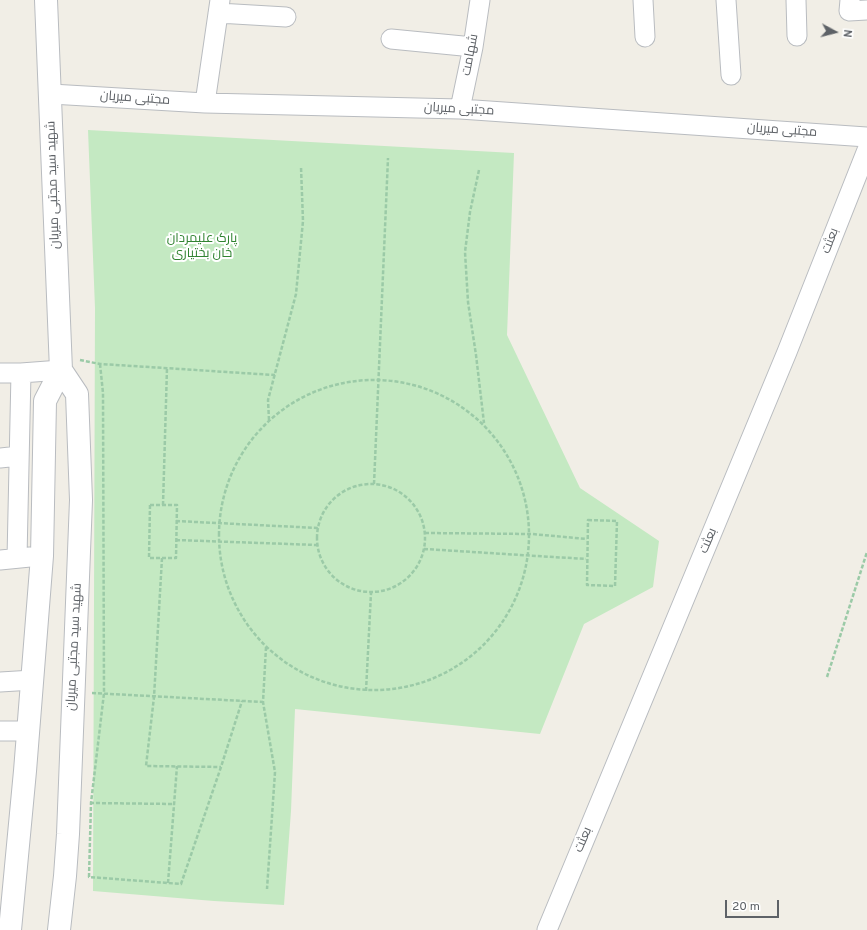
<!DOCTYPE html>
<html>
<head>
<meta charset="utf-8">
<style>
  body { margin:0 }
  #map { position:relative; width:867px; height:930px; overflow:hidden; background:#f1eee6; font-family:Overpass,sans-serif }
  canvas { display:block }
  .north { position:absolute; left:815px; top:12px; width:40px; height:40px; -webkit-text-stroke:3px #fff; paint-order:stroke; rotate:97deg; font-size:11px; font-weight:700; line-height:16px; text-align:center; color:#5e6267 }
  .north::after { content:''; display:block; margin:auto; width:14px; height:18px; background:#5e6267; clip-path:polygon(50% 0,100% 100%,50% 72%,0 100%) }
  .scale { position:absolute; left:725px; top:900px; width:54px; height:18px; box-sizing:border-box; border:2px solid #5e6267; border-top:0; padding-left:5px; font-size:12px; line-height:14px; white-space:nowrap; color:#5e6267; -webkit-text-stroke:3px #fff; paint-order:stroke }
</style>
</head>
<body>
<div id="map">
<canvas width="867" height="930"></canvas>
<div class="north">N</div>
<div class="scale">20 m</div>
</div>
<script>
const c = document.querySelector('canvas').getContext('2d');
c.lineJoin = 'round';
function paint(path, color) {
  c.fillStyle = color;
  c.fill(path, 'evenodd');
}
function strokePath(path, color, width, dash) {
  c.strokeStyle = color;
  c.lineWidth = width;
  c.lineCap = dash ? 'butt' : 'round';
  c.setLineDash(dash || []);
  c.stroke(path);
}
function drawText(font, color, halo, rows, align = 'center') {
  c.font = font + ' Overpass,Cairo,sans-serif';
  c.lineWidth = 4;
  c.setLineDash([]);
  c.textBaseline = 'middle';
  c.strokeStyle = halo;
  c.fillStyle = color;
  for (const [text, x, y, turn = 0] of rows) {
    c.save();
    c.translate(x, y);
    c.rotate((+turn || 0) * Math.PI / 180);
    c.textAlign = isNaN(turn) ? turn : align;
    if (halo) c.strokeText(text, 0, 0);
    c.fillText(text, 0, 0);
    c.restore();
  }
}
paint(new Path2D(`
  M88,130L514,153L507,335L580,488L659,541L653,587L584,624L540,734L295,709L291,811L284,905L214,901L93,891L95,308Z`), '#c4e9c2');
const minor = new Path2D(`
  M643,0L645,37
  M726,0L731,75
  M796,0L797,36
  M850,0L849,11L867,10
  M218,13L286,17
  M391,39L473,47
  M51,94L205,103L460,109L867,137
  M205,103L220,0
  M460,109L473,47L480,0
  M0,373H21L61,370
  M0,458L19,456
  M17,558L21,373
  M0,560L30,557
  M0,682L33,680
  M0,731H28
  M547,930L787,352L867,150`);
const tertiary = new Path2D(`
  M10,930L25,771L42,556L45,401L61,370L46,0
  M59,930L65,876L68,834L81,500L77,394L61,370`);
strokePath(minor, '#b9bcc0', 21);
strokePath(tertiary, '#b9bcc0', 24);
strokePath(new Path2D(`
  M479,170L470,212L465,252L468,302L476,355L484,423
  M80,360L100,364L275,375
  M100,364L103,393L104,693L91,803L89,877L181,884L221,767L242,701
  M219 535a155 155 0 1 1 310 0a155 155 0 1 1-310 0Z
  M269,420L268,400L296,294L303,221L301,167
  M374,484L388,158
  M317 538a54 54 0 1 1 108 0a54 54 0 1 1-108 0Z
  M150,505H177L176,558H149Z
  M163,505L167,368
  M588,520L617,521L615,586L587,585Z
  M176,521L318,528
  M425,533L532,534L587,539
  M176,540L317,545
  M424,549L586,559
  M162,558L154,697L146,766L221,767
  M266,647L263,702L275,772L267,889
  M827,677L867,552
  M366,691L371,593
  M92,693L263,702
  M90,803L174,804
  M168,883L177,766`), '#9bcaa7', 2.5, [4, 2]);
strokePath(minor, '#fff', 19);
strokePath(tertiary, '#fff', 22);
drawText('13px', '#5e6267', '#fff', [
  ["شهامت",471,55,-79],
  ["مجتبی میریان",135,99,4],
  ["مجتبی میریان",459,110,3],
  ["مجتبی میریان",782,131,4],
  ["شهید سید مجتبی میریان",54,185,-92],
  ["بعثت",831,241,-69],
  ["بعثت",709,541,-67],
  ["شهید سید مجتبی میریان",75,647,-87],
  ["بعثت",584,840,-67]
]);
drawText('13px', '#308331', '#fff', [
  ["پارک علیمردان",202,239],
  ["خان بختیاری",202,254]
]);
</script>
</body>
</html>
